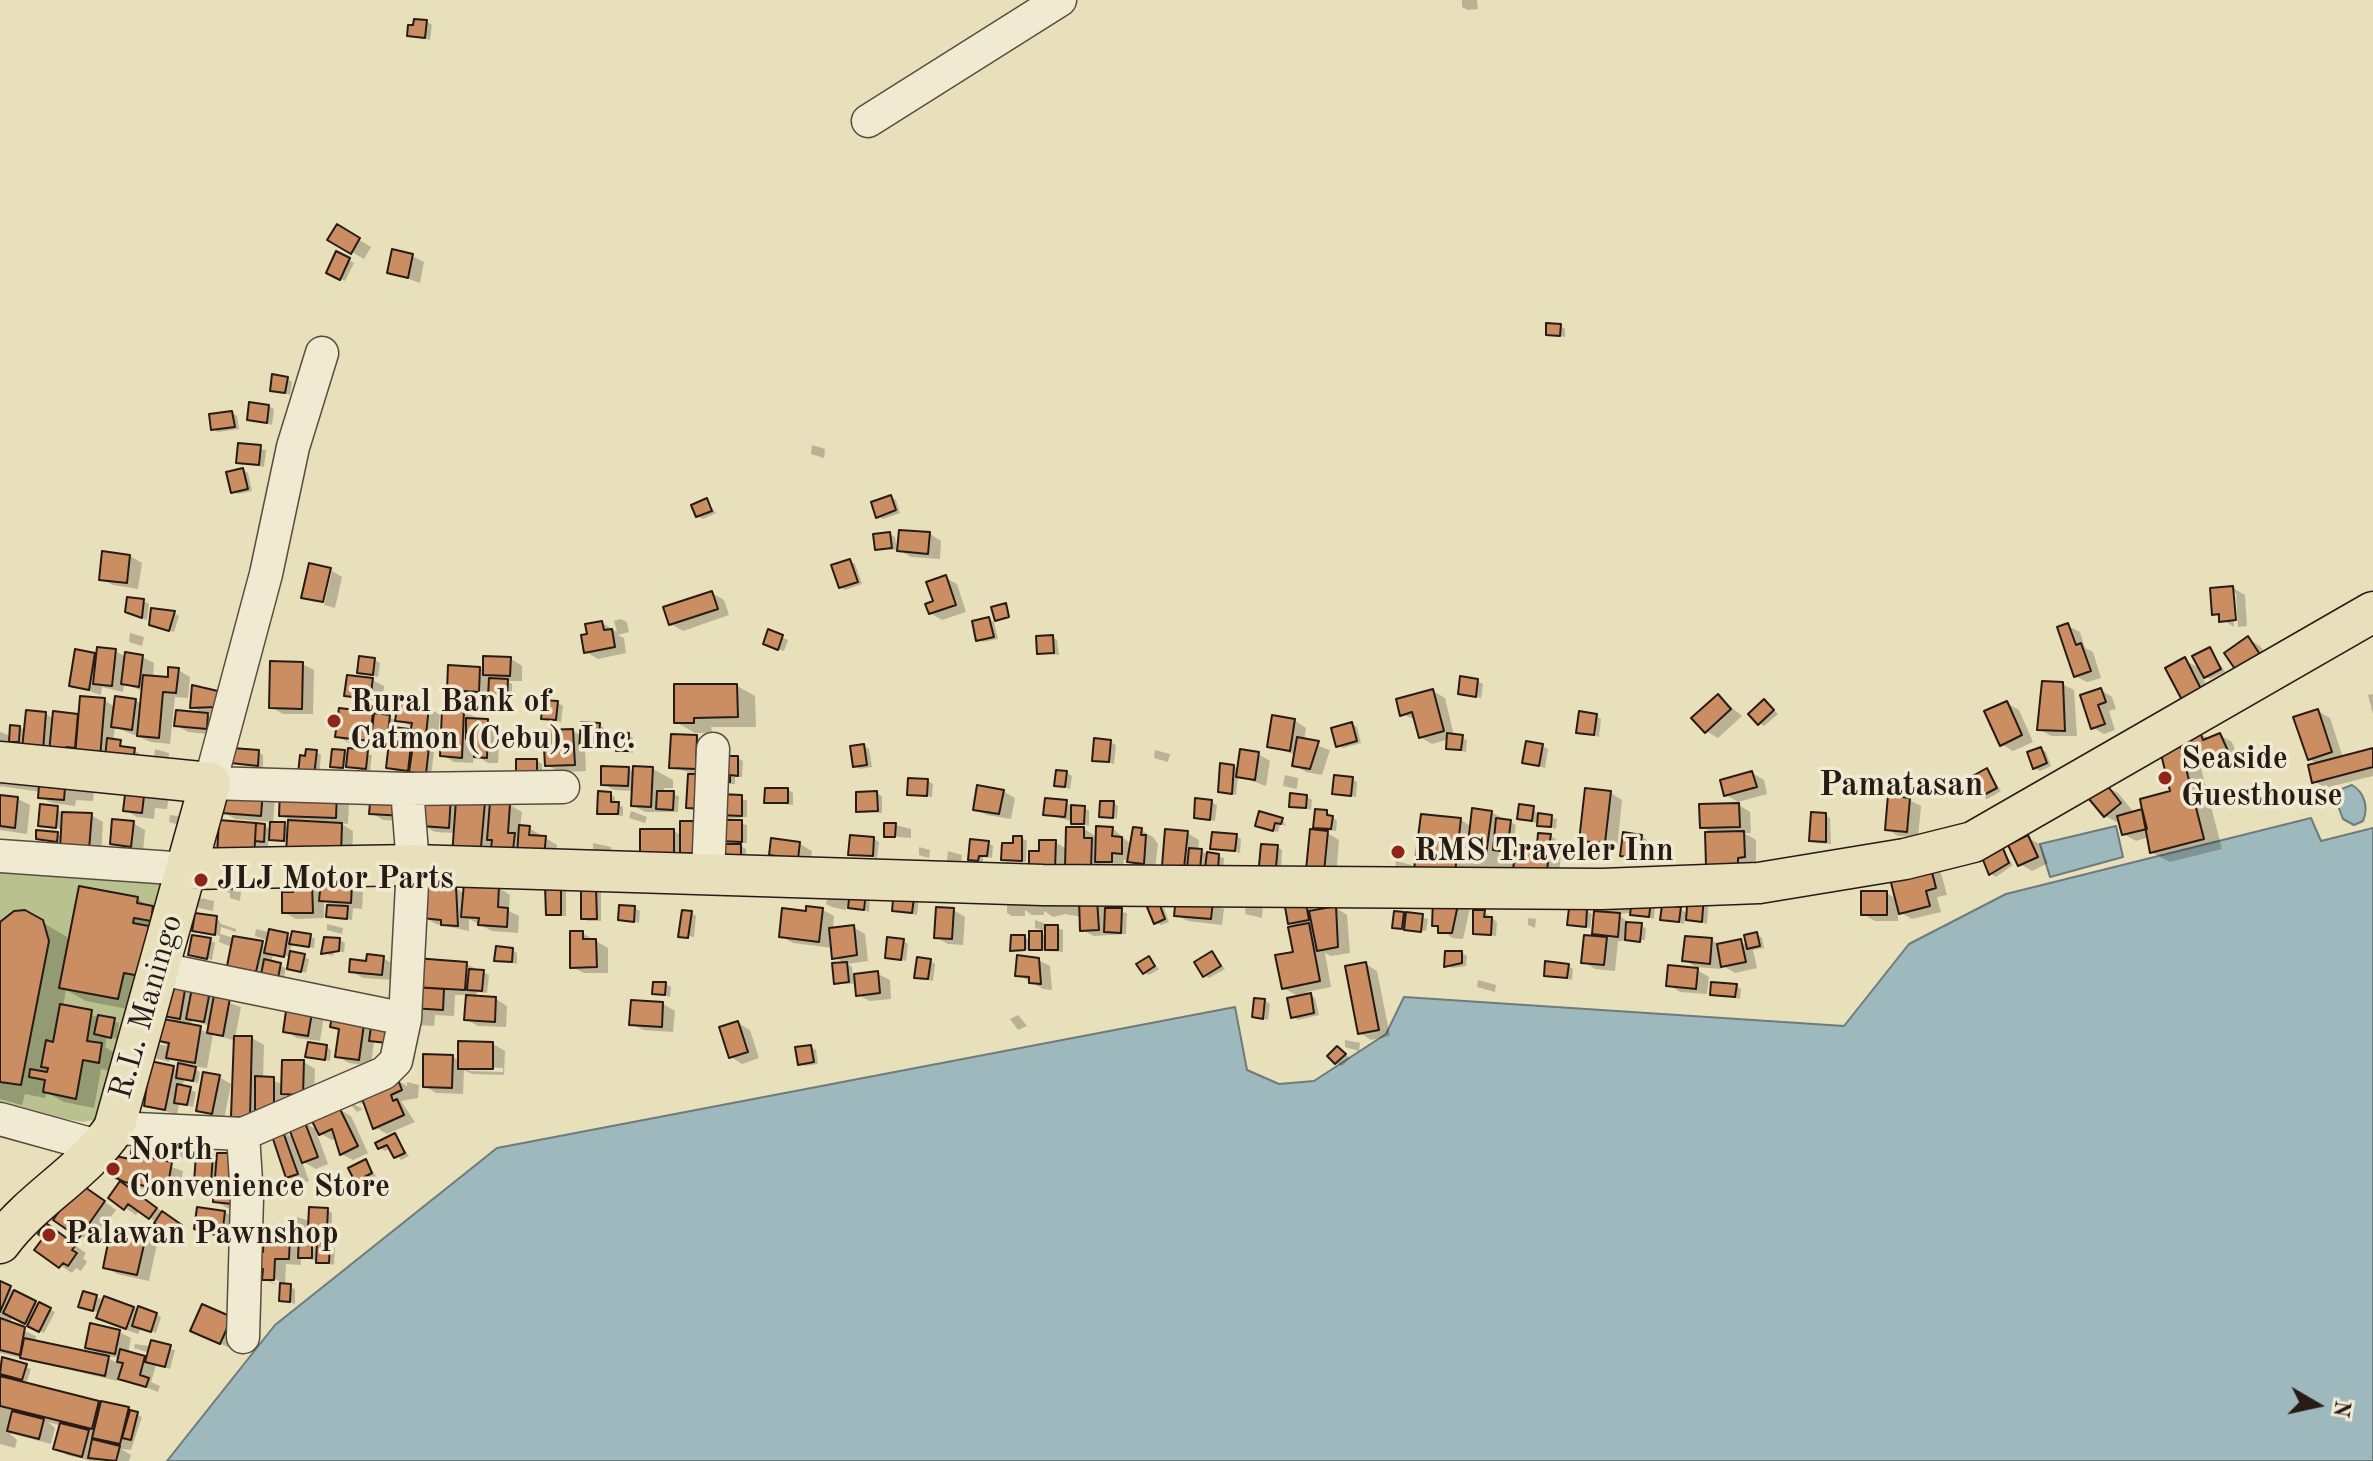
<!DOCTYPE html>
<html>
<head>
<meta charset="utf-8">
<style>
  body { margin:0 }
  #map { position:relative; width:2373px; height:1461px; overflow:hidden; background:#e8dfbb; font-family:"Old Standard TT",serif }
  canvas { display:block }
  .north { position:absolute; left:2277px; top:1365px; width:80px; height:80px; -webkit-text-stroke:6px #f0ead3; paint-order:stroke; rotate:99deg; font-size:22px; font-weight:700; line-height:32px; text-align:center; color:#281b16 }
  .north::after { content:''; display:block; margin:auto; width:28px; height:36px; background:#281b16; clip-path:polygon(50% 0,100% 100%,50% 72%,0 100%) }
</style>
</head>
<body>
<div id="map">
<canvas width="2373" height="1461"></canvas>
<div class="north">N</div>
</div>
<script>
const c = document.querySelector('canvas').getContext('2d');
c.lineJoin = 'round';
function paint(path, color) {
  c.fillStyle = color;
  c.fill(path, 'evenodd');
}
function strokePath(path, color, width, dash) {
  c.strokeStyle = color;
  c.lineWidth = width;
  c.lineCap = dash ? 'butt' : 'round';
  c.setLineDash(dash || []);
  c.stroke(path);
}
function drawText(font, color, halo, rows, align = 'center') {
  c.font = font + ' "Old Standard TT",serif';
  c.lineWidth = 7;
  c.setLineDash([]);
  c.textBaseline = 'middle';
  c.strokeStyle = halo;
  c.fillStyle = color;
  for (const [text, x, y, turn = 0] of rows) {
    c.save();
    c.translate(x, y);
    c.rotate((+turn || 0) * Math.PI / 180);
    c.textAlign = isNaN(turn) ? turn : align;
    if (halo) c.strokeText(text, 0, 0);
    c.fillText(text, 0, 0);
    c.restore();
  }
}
paint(new Path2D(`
  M0,870L161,882L108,1106L99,1119L83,1122L0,1107Z`), '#b9c18e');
const water = new Path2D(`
  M2352,785C2364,792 2369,807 2363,821L2354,825L2343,819L2337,803L2339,790Z
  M2311,818L2321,841L2373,828V1461H167L275,1325L497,1148L1235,1007L1247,1070L1279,1084L1314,1081L1386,1034L1404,997L1844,1026L1909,944L2006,894Z
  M2116,826L2123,857L2050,877L2040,844Z`);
paint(water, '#9eb9bd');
strokePath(water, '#6f7a7a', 2);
paint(new Path2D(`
  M1462,0H1477L1478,9L1468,10L1462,7Z
  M427,22L432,25L430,40L409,35Z
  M338,227L371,247L364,259L330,239Z
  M337,254L354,263L345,281L328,272Z
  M412,256L424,262L420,283L389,272Z
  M1560,326L1565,329V337L1548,333Z
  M287,379L292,382L290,395L272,390Z
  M269,406L274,409L272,425L249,419Z
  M232,413L237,416L239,429L218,432L213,429Z
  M240,445L266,450L264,467L238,462Z
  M812,445L825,449L824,458L811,454Z
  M243,470L248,473L252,491L238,494L232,491Z
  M891,497L896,500L900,513L883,519L878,516Z
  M707,501L716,513L703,519L697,516Z
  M889,534L895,537L897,550L877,549Z
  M930,534L941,541L940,559L911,557L899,550Z
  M130,556L142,563L138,589L113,585L101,579Z
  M850,561L855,564L862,584L845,590L840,587Z
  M332,571L342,577L335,608L324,605Z
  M946,578L957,584L966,612L942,620L930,613Z
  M2233,588L2245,595L2247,626L2238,627L2236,593H2232L2234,627L2214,614Z
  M712,593L724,600L729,615L683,631L671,624Z
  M144,601L149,604L147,620L135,616Z
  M174,613L179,616L174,632L151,624Z
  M621,619L627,622L629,632L618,635L624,638L626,653L598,659L586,652L589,635L602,623L617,632L614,621Z
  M989,619L994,622L998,639L983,642L978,639Z
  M2068,626L2080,632L2085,648L2093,652L2101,678L2087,682L2075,676Z
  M769,632L788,640L784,651L770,646Z
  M130,633L144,637L142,646L129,642Z
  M1052,637L1057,640L1059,655L1039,653Z
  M2248,639L2260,646L2272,663L2250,678Z
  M2210,649L2225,672L2210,679L2200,673L2212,696L2195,705L2184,660L2201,669Z
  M115,651L126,657H142L154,663L153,677L169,679L178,670L190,677L188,698L175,697L170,744L151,742L115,727L113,741L139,753L138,763L9,740V745L0,744V732L11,736L20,727L26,731L46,714L54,719V713L80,716L104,700L115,707L135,700L142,704L143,691L124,684L123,692L102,687L101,695L71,685L95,655Z
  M511,659L522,666V681H507L512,684V700L461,696L449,689L480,668L485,671Z
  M375,660L380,663L378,677L359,672Z
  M302,664L314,670L313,714H283L271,707Z
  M372,680L384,686L382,705L358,702L346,695Z
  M1477,681L1483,684L1481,698L1460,693Z
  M2062,684L2074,690L2077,736H2051L2039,729Z
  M737,686L755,696L756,727H711L712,733H695L676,722Z
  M194,687L211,689L229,700L228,713L205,714L219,722L218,735L188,732L176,725L205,715L192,707Z
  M2101,690L2112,697L2116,709L2109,711L2115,730L2104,734L2092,727Z
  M1433,691L1445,698L1454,736L1467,740L1466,752L1448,748L1449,739L1432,744L1420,737L1416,720L1402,714Z
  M2373,694V714L2368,695Z
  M1718,696L1742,716L1718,738L1706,731Z
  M1764,701L1778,714L1764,726L1759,723Z
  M558,703L563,706L561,722L543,718Z
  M2007,703L2019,710L2033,742L2013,751L2001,744Z
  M429,708L440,715L437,741L414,733L412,743L402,742L414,749L434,752L431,776L400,774L388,767L391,744L382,743L381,747L349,743L337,736L372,714L389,717L395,720L394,729L412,733L413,727L397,720ZM347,737L380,741L379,745L347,741ZM393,738L406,746L392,744Z
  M2318,711L2330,718L2343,758L2373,750V776L2325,788L2314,781L2318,764L2309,759Z
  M464,712L500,728L498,763H488L474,754L473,763L454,762L442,755Z
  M1596,716L1601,719L1599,737L1578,732Z
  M1295,721L1306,728L1304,741L1330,750L1322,775L1306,772L1294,765L1296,755L1269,746Z
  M1352,724L1357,727L1361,743L1343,748L1338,745Z
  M599,725L604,728L603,751L585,750L586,771L561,772L523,783L537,761L542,764V770H556L547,765L572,731L582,736Z
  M2200,734L2210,739L2220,735L2232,742L2238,758L2213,768L2199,760L2222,849L2170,862L2151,852L2149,837L2136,841L2124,834L2120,820L2117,822L2105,816L2107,787L2118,793L2132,810L2124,816L2144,811L2173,792L2179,743L2199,754Z
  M628,735L633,738V753L618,750Z
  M697,737L709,743L707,774H694L721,790V796L747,800V817L719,820L747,825V843H736L746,849V860H654L674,831L682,836L700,823V814L688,807L690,773L671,766ZM718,839L732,846H718Z
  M1110,742L1116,745L1114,764L1094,759Z
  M864,746L869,749L872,767L860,769L855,766Z
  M1542,746L1548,749L1545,768L1524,762Z
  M155,749L169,753L168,764L154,760Z
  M2041,749L2046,752L2051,766L2040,771L2034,768Z
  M1155,750L1170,754L1168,762L1154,758Z
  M258,752L263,755V768L233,762Z
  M316,752L321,755L319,777L307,758Z
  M344,752L372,755L370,771L332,766Z
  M1258,754L1270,761L1266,786L1238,776L1236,795L1220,791L1234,766L1239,770Z
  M737,758L743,761L742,777H735V784H729L724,781Z
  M629,769L634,773L653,769L673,780V788H664V793L679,796L678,812H645L633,805L634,791L614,790L603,784Z
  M1987,770L2001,791L1987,799L1981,796Z
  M0,772L94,790L93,801L76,800L75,806L52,803L40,797L41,792L0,786Z
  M1067,773L1072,776L1070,789L1056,784Z
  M1752,773L1764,780L1767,794L1738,802L1726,795Z
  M1285,775L1298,778L1297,789L1283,786Z
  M1352,779L1357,782L1356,797L1334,793Z
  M928,781L933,784L932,797L909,793Z
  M151,783L170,787L167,809L155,808L154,819L137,817L125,810Z
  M225,789L275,798L273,824L289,827L290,820L281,815L282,792L349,801L348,824L340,823L353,831L352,861L269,838L265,864L210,857L207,829L265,826L271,830L272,822L235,819L223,812Z
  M788,790L793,793V805L766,802Z
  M1003,791L1015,798L1011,819L987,815L975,809Z
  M876,793L882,796V813L858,811Z
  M1611,793L1622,800L1617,849L1593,846L1581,839Z
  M373,794L416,822L383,820L372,813Z
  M610,794L615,797V804L623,807V816L599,813Z
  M0,797L18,799L30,805L27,834L0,830Z
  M1307,797L1312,800L1311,810L1291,805Z
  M426,799H478L492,808L510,805L522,812L520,827L529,828L557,845L555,862L498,865L455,833L435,832L423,825Z
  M1909,800L1921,806L1918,837L1898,836L1887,829Z
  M1066,802L1071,807L1089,810V826L1045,814Z
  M1211,802L1217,805L1215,821L1196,817Z
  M1113,803L1118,806L1117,819L1101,816Z
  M1739,805L1750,812L1751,833H1744L1756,840V863L1720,871L1714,833L1702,827Z
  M57,808L62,814L91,815L103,822L101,856L38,838L57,834L62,837L63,829L40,825Z
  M1533,808L1538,815L1557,819L1556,829L1519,818Z
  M631,811L647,817L645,823L629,818Z
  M1327,812L1337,821L1336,831L1322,830L1339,840L1336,877L1319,875L1326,833L1315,827Z
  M1491,812L1516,825L1512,853L1499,852L1498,858L1516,864L1547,849L1539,844L1550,836L1556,839L1554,849H1549L1561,856L1558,879L1527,876L1513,867L1512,874L1435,878L1461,820L1472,827Z
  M170,815L186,817L179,825L169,822Z
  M1825,815L1830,818L1831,844L1816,843L1811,840Z
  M1282,819L1286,826L1280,824L1278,832L1262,828Z
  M133,823L145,830L143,852L124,850L112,843Z
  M895,825L911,829V838L886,836Z
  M1112,828L1132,845L1141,830L1153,837L1158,844L1155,870L1141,868L1124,859L1123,868L1102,864V873L1042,874L1041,853L1055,842L1067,849L1084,829L1097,837Z
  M1187,833L1199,840L1198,851L1224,858L1223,872H1176Z
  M1236,836L1241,839L1240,853L1212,847Z
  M1642,837L1647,840L1644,860L1622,855Z
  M1022,838L1027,841L1026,862L1003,859Z
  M2028,838L2040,844L2048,863L2032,871L2020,864Z
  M874,839L879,842L877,858L850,853Z
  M773,840L800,844L812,851L810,864L783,860L771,854Z
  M593,843L611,847V862L593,858Z
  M988,843L993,846L992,858L983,857V863L970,859Z
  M919,847L930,850L929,858L919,855Z
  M1277,847L1282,850L1281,869L1261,865Z
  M2002,849L2013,865L1996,877L1991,874L1984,856Z
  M948,851L962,855L961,865L947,861Z
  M1396,861L1412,865L1411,874L1395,869Z
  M1930,867L1941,873L1947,895L1937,897L1941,912L1912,919L1898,911V921H1875L1863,914L1886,893L1897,899Z
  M223,875L242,882L240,901L230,898V893L221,890V885L212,884L211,889L198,886L199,877H214L222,881Z
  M312,886L322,892L351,886L363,892L362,909L353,908L352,920L328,916L329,904L324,902V918L296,919L284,912L295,894Z
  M455,888L465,894L499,888L510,895L509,911L519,916L518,933L492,931L469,919V931L436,924L424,917Z
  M561,888L566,891V916H553L548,913Z
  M596,889L601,892V921H588L583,918Z
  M828,894L851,902L870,897L869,912L847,905L846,910L832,907L826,904Z
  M1007,895L1097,900L1109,910L1127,913L1126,934L1094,936L1082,930V917L1065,914L1053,917L1044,911V915H1032L1025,910V916H1012L1007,913Z
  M919,896L917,915L894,910Z
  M196,897L214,901L213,911L195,907Z
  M137,899L177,922L143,1012L86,1001L66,990L63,1007L119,1023L117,1039L107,1037L105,1047L120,1056L117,1072L101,1069L94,1108L64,1102L46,1092L45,1098L25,1094L22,1105L0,1099V928L25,912L67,937L70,945Z
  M1709,899L1707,924L1685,918L1684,924L1662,919L1680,909L1688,914Z
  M1597,900L1655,906L1654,919L1630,913L1617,914L1631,924L1646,928L1645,940L1618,941L1615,971L1595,969L1584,962L1594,938Z
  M1246,901L1263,904L1262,918L1245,914Z
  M1310,902L1312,912L1336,908L1347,915L1350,953L1331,956L1325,953L1331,987L1306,992L1315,998L1319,1015L1298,1020L1293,1017L1300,997L1283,988L1295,953L1297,927L1290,923Z
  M1458,902L1470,908L1463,939L1452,938L1434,924Z
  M1212,903L1224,909L1222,925L1188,921L1176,915Z
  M1159,905L1164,908L1169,922L1161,925L1155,922Z
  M634,908L640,911L639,923L620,919Z
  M823,910L834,916L833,929L853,927L865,934L868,961L847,964L852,967L853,976L878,974L890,980L891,999L870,1001L858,995L857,984L836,983L846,964L834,957L833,948L793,943L781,936L808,913Z
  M953,910L965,917L963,945L948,944L936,937Z
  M1587,911L1592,914L1590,928L1569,924Z
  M1484,912L1497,922L1496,936L1475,933Z
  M691,913L696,916L694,937L684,935Z
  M1403,914L1428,919L1426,931L1394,927Z
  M197,915L217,918L221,924L236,929V932L221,927L220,934L267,947L269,941L255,936L256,929L293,938L310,936L315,939L314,948L292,943L290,953L309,959L306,973L289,968L290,958L276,950L274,954L279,956L273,955L271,963L286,968L284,977L241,972L229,965L232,947L219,942L220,936L194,930Z
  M1528,918L1536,919L1535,928L1528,925Z
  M1035,920L1063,930V952L1012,949L1024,937L1031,941L1041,933L1047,937V931L1035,928Z
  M327,924L343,928L342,934L327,930Z
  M582,933L608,948V973H584L572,967Z
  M1757,934L1762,938L1764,948L1753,950L1757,968L1735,973L1722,965L1721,969L1696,967L1684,960L1712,940L1721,946L1741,942L1748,946Z
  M210,940L215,943L212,960L190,954Z
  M340,940L345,943L344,952H334L333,956L323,953Z
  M903,941L908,944L906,961L887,957Z
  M512,950L517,953V964L497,960Z
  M1212,953L1225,969L1209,978L1204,975Z
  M1462,953L1467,956L1466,966L1452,968L1447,965Z
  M383,958L395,965L394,980L363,978L351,971Z
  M1149,959L1159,969L1149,975L1144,972Z
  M417,960L466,964L489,975L487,993L477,992L476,998L496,999L507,1006L506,1027L478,1026L466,1019L468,995H455L454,1016L435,1015L434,1026L420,1025L415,1013L424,1014L413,1007Z
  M1038,960L1050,966L1052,990L1043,989L1017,974Z
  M930,961L935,964L933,981L916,977Z
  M1366,964L1377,971L1390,1036L1371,1040L1360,1033Z
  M1568,966L1573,969L1572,980L1546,974Z
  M1697,970L1709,977L1707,994L1680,992L1669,985Z
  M1478,980L1496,985L1495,992L1477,987Z
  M171,983L241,1007L235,1038H252L264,1045L263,1078L283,1084L304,1062L315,1069L314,1101L294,1100L285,1095V1116L245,1123L234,1116L236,1041L213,1034L207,1068L190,1066L200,1072L198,1083L184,1080L182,1087L196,1092L193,1107L179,1104L177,1115L146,1105L173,1068L179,1071L180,1063L170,1057L169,1062L152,1057L155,1044L168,1046L156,1039L181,1024L165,1015ZM192,1020L210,1026L209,1033L191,1026Z
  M666,984L671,987L670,997L654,993Z
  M1736,986L1741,989L1740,999L1712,994Z
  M1265,1001L1270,1004L1268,1020L1254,1016Z
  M663,1004L675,1011L673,1032L643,1030L631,1023Z
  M289,1006L324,1016L320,1041L297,1038L286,1031Z
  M1018,1015L1027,1026L1018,1030L1010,1019Z
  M365,1018L391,1044L374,1041L371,1066L349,1063L337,1056L341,1031L333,1026Z
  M738,1023L750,1030L759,1058L742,1064L731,1057Z
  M1345,1040L1360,1043L1359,1051L1345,1047Z
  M493,1044L505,1051L504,1075L472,1074L464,1070L463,1094L436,1093L425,1086L452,1057L460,1061ZM469,1067L503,1068V1072L469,1071Z
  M326,1047L331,1050L330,1061L308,1056Z
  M811,1047L816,1050L818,1064L805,1066L799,1063Z
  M1338,1048L1350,1058L1342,1066L1336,1063Z
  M219,1077L231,1084L224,1119L198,1110Z
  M397,1080L407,1086V1082L419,1085L418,1098L401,1101L415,1122L387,1134L375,1127L368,1107L353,1099L351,1103L363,1109L357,1112L347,1100L356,1096L365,1102Z
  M339,1109L351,1116L368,1153L353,1160L341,1154L337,1138L332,1140L316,1131L328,1164L316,1169L302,1161L309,1181L300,1184L288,1177L282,1131L295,1139L303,1122L319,1131Z
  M395,1136L409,1156L401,1160L391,1148L385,1151L380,1148Z
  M185,1145L196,1150L195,1157L219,1161L243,1209L227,1208L216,1201L217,1185L197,1181V1161L159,1153L157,1162L183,1171L179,1195L127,1186L186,1229L179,1239L140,1210L136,1215L111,1198L131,1161L147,1146L157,1152L178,1146L184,1149Z
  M366,1162L376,1176L361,1184L356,1181Z
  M91,1192L116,1210L92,1243L56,1219Z
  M327,1210L332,1213V1228L309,1227V1231L297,1227V1217L310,1221Z
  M225,1212L236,1219L233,1242L196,1227Z
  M58,1233L86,1253L83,1258L87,1262L81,1271L76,1268L72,1273L37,1250Z
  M145,1238L157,1244L149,1281L117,1274L105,1267Z
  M290,1238L301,1244L312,1239L317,1244L335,1248L334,1265L301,1257V1265L286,1264L285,1286L295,1289V1304L282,1300V1283L273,1278L277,1250L266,1278L279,1286L264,1279V1272L257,1268L265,1255Z
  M0,1283L55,1312L44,1333L13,1316L9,1324L36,1336L35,1343L103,1356L87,1347L119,1332L131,1338L128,1353L148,1360L150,1353L134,1348L135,1344L175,1350L170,1369L156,1365L151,1382L160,1386L158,1392L118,1377L117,1381L0,1353V1321L7,1320L0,1317ZM104,1356L120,1358L119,1364Z
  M84,1294L156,1314L161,1317L156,1333L141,1328L138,1334L110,1324L98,1318L100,1313L80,1306Z
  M231,1319L243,1326L232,1349L204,1336Z
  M0,1360L31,1369L26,1384L128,1409L142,1417L131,1450L121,1449L131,1455L129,1461H91L67,1455L56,1448L62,1426L48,1422L55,1428L51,1444L9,1433L17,1440L15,1448L0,1444V1378L14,1381L15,1378L0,1372Z`), '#0003');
const building = new Path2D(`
  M414,19L427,20L425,38L407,36L408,25H413Z
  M337,224L360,238L351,254L327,240Z
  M392,249L413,254L408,278L387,273Z
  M336,251L350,258L340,280L326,273Z
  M1546,323L1561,324L1560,336L1546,335Z
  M272,374L288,377L285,393L270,391Z
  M249,402L269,405L267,423L247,420Z
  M232,411L235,427L211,430L209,414Z
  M238,443L261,445L259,465L236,463Z
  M243,468L248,489L231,493L226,472Z
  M891,495L896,510L876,518L871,502Z
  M707,498L712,511L696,517L691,505Z
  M899,530L930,532L928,554L897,551Z
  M890,532L892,548L875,550L873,534Z
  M102,551L130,555L127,583L99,580Z
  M850,559L858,582L839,588L831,565Z
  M309,563L331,568L323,602L301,598Z
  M946,575L956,605L929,614L925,604L933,601L926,582Z
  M2233,586L2236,620L2219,622V614L2212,615L2210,588Z
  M712,591L718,609L669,625L663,607Z
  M127,597L144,599L142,618L125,612Z
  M1006,603L1009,617L995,621L991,607Z
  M151,608L175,611L169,631L149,625Z
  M989,617L994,637L976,641L972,621Z
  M602,621L604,630L612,629L615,647L584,653L581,635L587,634L585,624Z
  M2068,623L2076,645L2081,643L2091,671L2074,677L2057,627Z
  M768,629L783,635L778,650L763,644Z
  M1053,635L1054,653L1037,654L1036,636Z
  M2248,636L2261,656L2237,672L2224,653Z
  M97,647L116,649L112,686L93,684Z
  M2210,647L2221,669L2204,678L2192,656Z
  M75,649L95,653L89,690L69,686Z
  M125,652L143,655L139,687L121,684Z
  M359,656L375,658L373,675L357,673Z
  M483,656L511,657L510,676L483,675Z
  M2185,657L2201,689L2182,700L2165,668Z
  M270,661L303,662L302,709L269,708Z
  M448,665L480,667L479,692L447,690Z
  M168,667L179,668L176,693L163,692L159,738L137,736L143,675L168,677Z
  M347,675L373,678L370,699L344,696Z
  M1460,676L1478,679L1476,697L1458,694Z
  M489,678L508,679L507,698L488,697Z
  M2042,681L2063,682L2065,731L2037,730Z
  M674,684H737L738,717L694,718V723H674Z
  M192,685L218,691L216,707L190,708Z
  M2101,688L2106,702L2098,705L2105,724L2091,729L2080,695Z
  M1433,689L1444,731L1419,738L1412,712L1400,716L1396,699Z
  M1718,694L1731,709L1705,733L1691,718Z
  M80,696L105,698L100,758L75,756Z
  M115,696L136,699L132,730L111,727Z
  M1764,699L1774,710L1758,725L1748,714Z
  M543,700L558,701L556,720L541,719Z
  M2007,701L2022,735L2000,746L1984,711Z
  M398,702L429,706L426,735L410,733L412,723L395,721Z
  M339,708L373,712L370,741L335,737Z
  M442,709L464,710L462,758L440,756Z
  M2318,709L2332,752L2308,760L2293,717Z
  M26,710L46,712L43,751L22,749Z
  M176,710L208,713L207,729L174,726Z
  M53,711L78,714L75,748L66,747L65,753L49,752Z
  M1579,711L1597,714L1594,735L1576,733Z
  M374,713L390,715L387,742L371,740Z
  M1272,715L1295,719L1290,751L1267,747Z
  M466,718L488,719L487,758L474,757L475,739H466Z
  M581,722L600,723L598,749L579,748Z
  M1352,722L1357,741L1336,747L1331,728Z
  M10,725L20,726L19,742H9Z
  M393,727L409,729L407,741L391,740Z
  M573,729L575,765L545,766L543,730Z
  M617,732L629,733L628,751H616Z
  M2200,732L2203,740L2220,733L2228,751L2200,763L2189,736Z
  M1447,733L1463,735L1461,750L1446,749Z
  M671,734L697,735L696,769L669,768Z
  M1297,737L1319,741L1310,769L1292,766Z
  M107,738L121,740L120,746L135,748L133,761L105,758Z
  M1094,738L1111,740L1109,762L1092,761Z
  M1526,741L1543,744L1539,766L1522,763Z
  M2179,741L2204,839L2150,853L2140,799L2170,791L2160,750Z
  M389,742L411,745L408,771L386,768Z
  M864,744L867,765L853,767L850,746Z
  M413,745L429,747L426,774L409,772Z
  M2041,747L2047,763L2033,769L2027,752Z
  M232,748L259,750L258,766L231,763Z
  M348,748L368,750L366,769L346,767Z
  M2373,748V767L2312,783L2308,765Z
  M306,749L317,750L314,776L298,774L300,755L305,756Z
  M332,749L345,750L343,768L330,767Z
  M1240,749L1259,752L1255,780L1236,777Z
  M722,756H738V776L730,775V782H722Z
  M516,759H537V781H516Z
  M1220,763L1234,765L1232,794L1218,792Z
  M601,766L629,767L628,786L601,785Z
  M633,766L653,767L651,807L631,806Z
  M1987,768L1997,788L1980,797L1969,778Z
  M1056,770L1067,771L1065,787L1054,786Z
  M1752,771L1757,787L1724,796L1720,780Z
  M40,773L66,775L64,800L38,798Z
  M688,774H699L708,809L686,808Z
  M1334,775L1353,777L1351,796L1332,794Z
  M127,778L145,787L142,813L123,811Z
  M908,778L928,779L927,796L907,795Z
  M2106,784L2121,803L2104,817L2089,799Z
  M977,785L1004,790L999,814L973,810Z
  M223,787L263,790L261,816L221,813Z
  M765,788H788V803H764Z
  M1585,788L1611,791L1605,843L1579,841Z
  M280,790L337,792L336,818L279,816Z
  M371,791L406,802L405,816L369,814Z
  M598,791L611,792V802H619L618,814H597Z
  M657,791H674L673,810L656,809Z
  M877,791L878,811L856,812V792Z
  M1290,793L1307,795L1306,808L1289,807Z
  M719,794L742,795V816L719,815Z
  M0,795L18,797L15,828L0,826Z
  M1888,795L1910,798L1907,832L1885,830Z
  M451,796L449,828L421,826L424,797Z
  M1045,798L1067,800L1065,817L1043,815Z
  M1195,798L1212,800L1210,820L1194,818Z
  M456,800L485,802L481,847H488L452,856Z
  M1100,801H1114L1113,818L1099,817Z
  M490,802L510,804L508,833H515L513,850L491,848L492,840H487Z
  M1739,803L1740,827L1700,828L1699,804Z
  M40,804L58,806L56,828L38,826Z
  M1519,804L1534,806L1532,821L1517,819Z
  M1071,805L1085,806L1084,824H1071Z
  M1472,808L1492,811L1486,855L1467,853Z
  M1315,809L1327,810V815L1333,816L1331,829L1313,828Z
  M2142,809L2147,829L2122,835L2117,816Z
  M1259,811L1283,818L1281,824L1275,823L1273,831L1255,826Z
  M62,812L92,813L89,850L60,849Z
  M1811,812L1826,813V842L1809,841Z
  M1538,813L1552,815L1551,827L1537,826Z
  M1421,814L1461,818L1455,873L1414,869Z
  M1496,818L1511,820L1507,852L1493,850Z
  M112,819L134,821L131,847L110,844Z
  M219,820L256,823L254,859L217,856Z
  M288,820L342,823L341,855L286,853Z
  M719,820H742V842L719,841Z
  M680,821H698L707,854L680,853Z
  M270,822H285L284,841L269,840Z
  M256,823L265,824L264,842L255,841Z
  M884,823H896L895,837H884Z
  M519,825L530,826L529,835L546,836L544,857L517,855Z
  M1096,826L1113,827L1112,836L1122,837V854L1112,853V862H1095Z
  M1066,827H1084V838H1092L1091,868L1065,867Z
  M1133,827L1142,828L1141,835H1146L1144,864L1127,862Z
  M640,829H674V854H640Z
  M1165,829L1188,831L1184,868L1162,866Z
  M1310,829L1328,831L1324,872L1306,870Z
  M36,830L58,832L57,842L36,839Z
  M1744,831L1745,857L1738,858V865L1706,866L1705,832Z
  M1212,832L1237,834L1235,851L1210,849Z
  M1623,832L1642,835L1639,859L1620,856Z
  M1538,833L1551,834L1549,847L1537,845Z
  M850,835L874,837L873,856L848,855Z
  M2028,835L2038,857L2018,866L2008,845Z
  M1013,836H1022V861L1001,860L1002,843H1013Z
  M771,838L800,842L798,859L769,855Z
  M970,839L989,841L987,856H979L978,861L968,860Z
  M1039,840H1056L1055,869L1029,868V851H1039Z
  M1516,843L1549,847L1547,874L1513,870Z
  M718,844H741V858L718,857Z
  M1261,844L1278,845L1276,867L1259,866Z
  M2002,846L2009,863L1989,875L1981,855Z
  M1189,848L1202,849L1200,869L1187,868Z
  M1207,852L1219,854L1218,871L1205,869Z
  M1930,864L1936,888L1926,891L1930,906L1899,914L1889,875Z
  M321,881L352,884L351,903L319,901Z
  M464,883L499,886L498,907L508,908L507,927L478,925L479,918L461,917Z
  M312,884L313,913H282V892H293L292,885Z
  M424,884L456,886L458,926L441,925V920L422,918Z
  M79,886L138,897L137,903L153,906L151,921L134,918L133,923L149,926L140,976L124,973L118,999L59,988Z
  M545,886H561V915H546Z
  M581,887H596L597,919H581Z
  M894,889L915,891L912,913L892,911Z
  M850,891L866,892L864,910L848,908Z
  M1861,891H1887V915H1861Z
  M1688,893L1704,895L1702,922L1686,920Z
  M1176,897L1213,901L1211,919L1174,916Z
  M1305,897L1309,920L1288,924L1284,901Z
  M1097,898L1099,930L1080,931L1079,899Z
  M1433,899L1459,900L1452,933H1438V926H1432Z
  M1632,899L1651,901L1649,917L1630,915Z
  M1159,903L1165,919L1154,924L1147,907Z
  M327,905L348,906L347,919L326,917Z
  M619,905L635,906L634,922L618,920Z
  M1662,905L1681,907L1679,922L1660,920Z
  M806,906L823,908L819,942L779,937L782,908L806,911Z
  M1336,906L1338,947L1317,951L1309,911Z
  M936,907L954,908L952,939L934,938Z
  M1105,908H1122L1121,933L1104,932Z
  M1569,908L1587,909L1586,927L1567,925Z
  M25,910L43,920L49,941L21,1085L0,1082V922L14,911Z
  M682,910L692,911L688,938L678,937Z
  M1473,910H1485L1484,917H1492L1491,935L1473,934Z
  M1394,911L1404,912L1402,929L1392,928Z
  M1594,911L1620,913L1618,937L1592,934Z
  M1406,912L1423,914L1421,932L1404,930Z
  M195,913L217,916L215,935L192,931Z
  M1626,922L1642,923L1640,942L1625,940Z
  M1309,923L1320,981L1282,989L1275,955L1293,952L1288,927Z
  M854,925L857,955L832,959L829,928Z
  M1045,925H1058V950H1045Z
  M269,929L288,933L284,957L264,953Z
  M292,931L311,934L309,947L289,944Z
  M570,931H583V939H596L597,967L570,968Z
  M1029,931H1042V950H1029Z
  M1757,932L1760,946L1747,949L1744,935Z
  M192,935L211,938L207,959L188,955Z
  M1011,935H1025V950L1010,951Z
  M1584,935L1607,937L1604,965L1581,963Z
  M233,936L263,941L256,972L227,966Z
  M1685,936L1712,938L1710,964L1682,961Z
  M324,937L340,938L339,951L321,954Z
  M887,937L904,939L901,960L885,958Z
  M1741,939L1746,962L1721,967L1717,944Z
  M496,946L513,948L512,962L494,961Z
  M290,951L305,954L301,972L287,969Z
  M1212,951L1221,966L1203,977L1194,962Z
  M1445,951H1462V963L1444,967Z
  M367,954L384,956L382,975L349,972L350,959L366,961Z
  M1017,955L1039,958L1041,984L1029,983V977L1015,976Z
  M1149,956L1155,966L1143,974L1136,964Z
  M917,957L931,959L928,979L914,978Z
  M415,958L467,962L465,990L413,987Z
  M264,959L281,963L278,978L261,975Z
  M1545,961L1569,964L1567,978L1544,976Z
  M847,962L849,982L834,984L832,963Z
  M1366,962L1379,1030L1358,1034L1345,966Z
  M1668,965L1698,968L1696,989L1666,986Z
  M469,969L484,970L482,991L467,990Z
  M878,971L880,993L856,996L854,974Z
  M170,981L186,984L180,1019L163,1016Z
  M653,982H666L665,995L652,994Z
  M1711,982L1737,984L1735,997L1710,995Z
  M193,983L211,986L204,1022L186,1019Z
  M413,987L444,989L443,1010L411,1008Z
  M1311,993L1314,1013L1291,1018L1287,998Z
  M214,995L230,998L223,1036L207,1033Z
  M466,995L496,997L495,1022L464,1020Z
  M1254,998L1265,999L1263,1019L1252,1017Z
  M631,1000L663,1002L662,1027L629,1025Z
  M60,1004L92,1010L87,1041L102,1043L99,1063L83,1060L76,1099L43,1092L45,1080L29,1077L30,1069L47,1072L48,1068L41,1067L46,1040L53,1042Z
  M287,1004L313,1007L308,1036L283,1032Z
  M333,1012L365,1017L359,1060L335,1057L339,1029L330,1027Z
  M98,1015L115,1018L111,1038L94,1034Z
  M158,1018L201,1026L195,1063L166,1058L169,1043L154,1040Z
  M372,1019L389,1021L387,1043L369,1041Z
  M738,1021L748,1052L729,1058L719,1027Z
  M234,1036H252L250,1118L231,1117Z
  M458,1041L493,1042V1069H458Z
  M308,1042L327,1045L325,1060L305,1057Z
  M811,1045L814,1062L798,1065L795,1047Z
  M1337,1046L1346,1054L1335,1064L1327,1056Z
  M423,1054L453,1055L452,1088L423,1087Z
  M282,1060H304L303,1095L281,1094Z
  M150,1061L174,1066L165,1110L144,1106Z
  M178,1063L196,1067L193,1081L176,1078Z
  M203,1072L220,1075L212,1114L196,1111Z
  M255,1076L274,1077V1110H255Z
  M397,1077L402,1090L391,1095L393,1101L397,1099L404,1115L373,1129L360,1093Z
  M177,1084L191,1087L187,1105L174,1103Z
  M339,1107L358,1146L340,1155L332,1129L319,1135L312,1121Z
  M304,1120L318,1157L302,1163L288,1126Z
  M282,1129L298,1174L286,1178L271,1133Z
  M395,1133L405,1153L394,1158L387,1145L378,1149L375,1143Z
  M157,1140L179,1144L177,1156L154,1153Z
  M133,1142L148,1145L145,1157L172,1162L167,1190L124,1182L107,1173L110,1155L130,1159Z
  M217,1153H234L232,1204L213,1202Z
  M196,1155H213L211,1183L194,1182Z
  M366,1159L372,1173L355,1182L348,1168Z
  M120,1181L157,1208L149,1219L128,1204L124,1210L108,1198Z
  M79,1183L105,1201L79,1238L53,1220Z
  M197,1207L225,1211L222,1237L194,1229Z
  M309,1207L328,1208L327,1229H308Z
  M162,1211L182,1225L173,1237L154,1223Z
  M46,1223L76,1245L72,1250L77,1253L68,1266L63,1263L59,1268L34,1250L43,1238L38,1234Z
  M111,1228L146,1236L137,1275L103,1268Z
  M264,1235L290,1236L289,1259H275L274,1280H262L263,1269H255L256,1252H263Z
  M299,1237H312V1258H298Z
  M317,1242L330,1243L329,1263H316Z
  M0,1281L11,1286L0,1312Z
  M280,1283L291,1284L290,1302L279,1301Z
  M14,1290L36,1301L25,1324L3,1313Z
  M83,1291L97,1295L93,1311L78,1307Z
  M104,1296L134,1307L126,1329L96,1318Z
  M39,1302L51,1308L39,1332L27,1326Z
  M202,1304L232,1317L220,1344L190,1331Z
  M138,1306L157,1313L151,1332L132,1326Z
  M0,1318L25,1327L20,1355L0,1350Z
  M90,1323L120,1330L115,1354L85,1348Z
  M24,1338L109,1356L105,1376L20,1358Z
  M151,1340L171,1345L165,1367L145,1362Z
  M120,1349L145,1356L140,1375L149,1378L146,1387L118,1379L123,1363L117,1362Z
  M2,1357L27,1364L22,1380L0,1374Z
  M0,1376L99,1401L92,1429L0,1406Z
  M101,1401L129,1407L120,1444L92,1438Z
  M130,1410L138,1412L131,1440L122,1438Z
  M12,1411L44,1419L39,1439L7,1431Z
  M60,1423L89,1430L82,1457L53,1449Z
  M92,1439L120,1446L116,1461L88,1458Z`);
paint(building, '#cb8e63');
strokePath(building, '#281b16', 2);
const minor = new Path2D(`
  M868,121L1060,0
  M407,789L563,787
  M0,856L187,869
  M708,876L713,749
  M156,968L405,1019
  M0,1119L101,1147
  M114,1128L243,1134L384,1073L396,1061L405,1019L413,865L407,789L210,783L266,574L293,447L322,353
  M243,1337L247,1197L243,1134`);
const major = new Path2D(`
  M0,762L210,783L114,1128C84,1173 32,1199 0,1243
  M187,869L413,865L1043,885L1602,889L1759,883L1905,859L1973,842L2373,612`);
strokePath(minor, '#584c3f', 35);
strokePath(major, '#281b16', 43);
strokePath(minor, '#f0ead3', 32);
strokePath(major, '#e8dfbb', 40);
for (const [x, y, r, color] of [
  [334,721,8,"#8f2418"],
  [2165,778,8,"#8f2418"],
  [1398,852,8,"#8f2418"],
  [201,880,8,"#8f2418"],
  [113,1169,8,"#8f2418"],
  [49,1235,8,"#8f2418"]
]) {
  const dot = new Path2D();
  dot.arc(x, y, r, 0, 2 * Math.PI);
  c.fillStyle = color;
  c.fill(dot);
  strokePath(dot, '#f0ead3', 3);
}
drawText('bold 32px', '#281b16', '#f0ead3', [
  ["Rural Bank of",350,703],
  ["Catmon (Cebu), Inc.",350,740],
  ["Seaside",2181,760],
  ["Guesthouse",2181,797],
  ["RMS Traveler Inn",1414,852],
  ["JLJ Motor Parts",217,880],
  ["North",129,1151],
  ["Convenience Store",129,1188],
  ["Palawan Pawnshop",65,1235]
], 'left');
drawText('32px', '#281b16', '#f0ead3', [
  ["R.L. Maningo",147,1007,-74]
]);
drawText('bold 34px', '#281b16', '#f0ead3', [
  ["Pamatasan",1901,786]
]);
</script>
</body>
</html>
